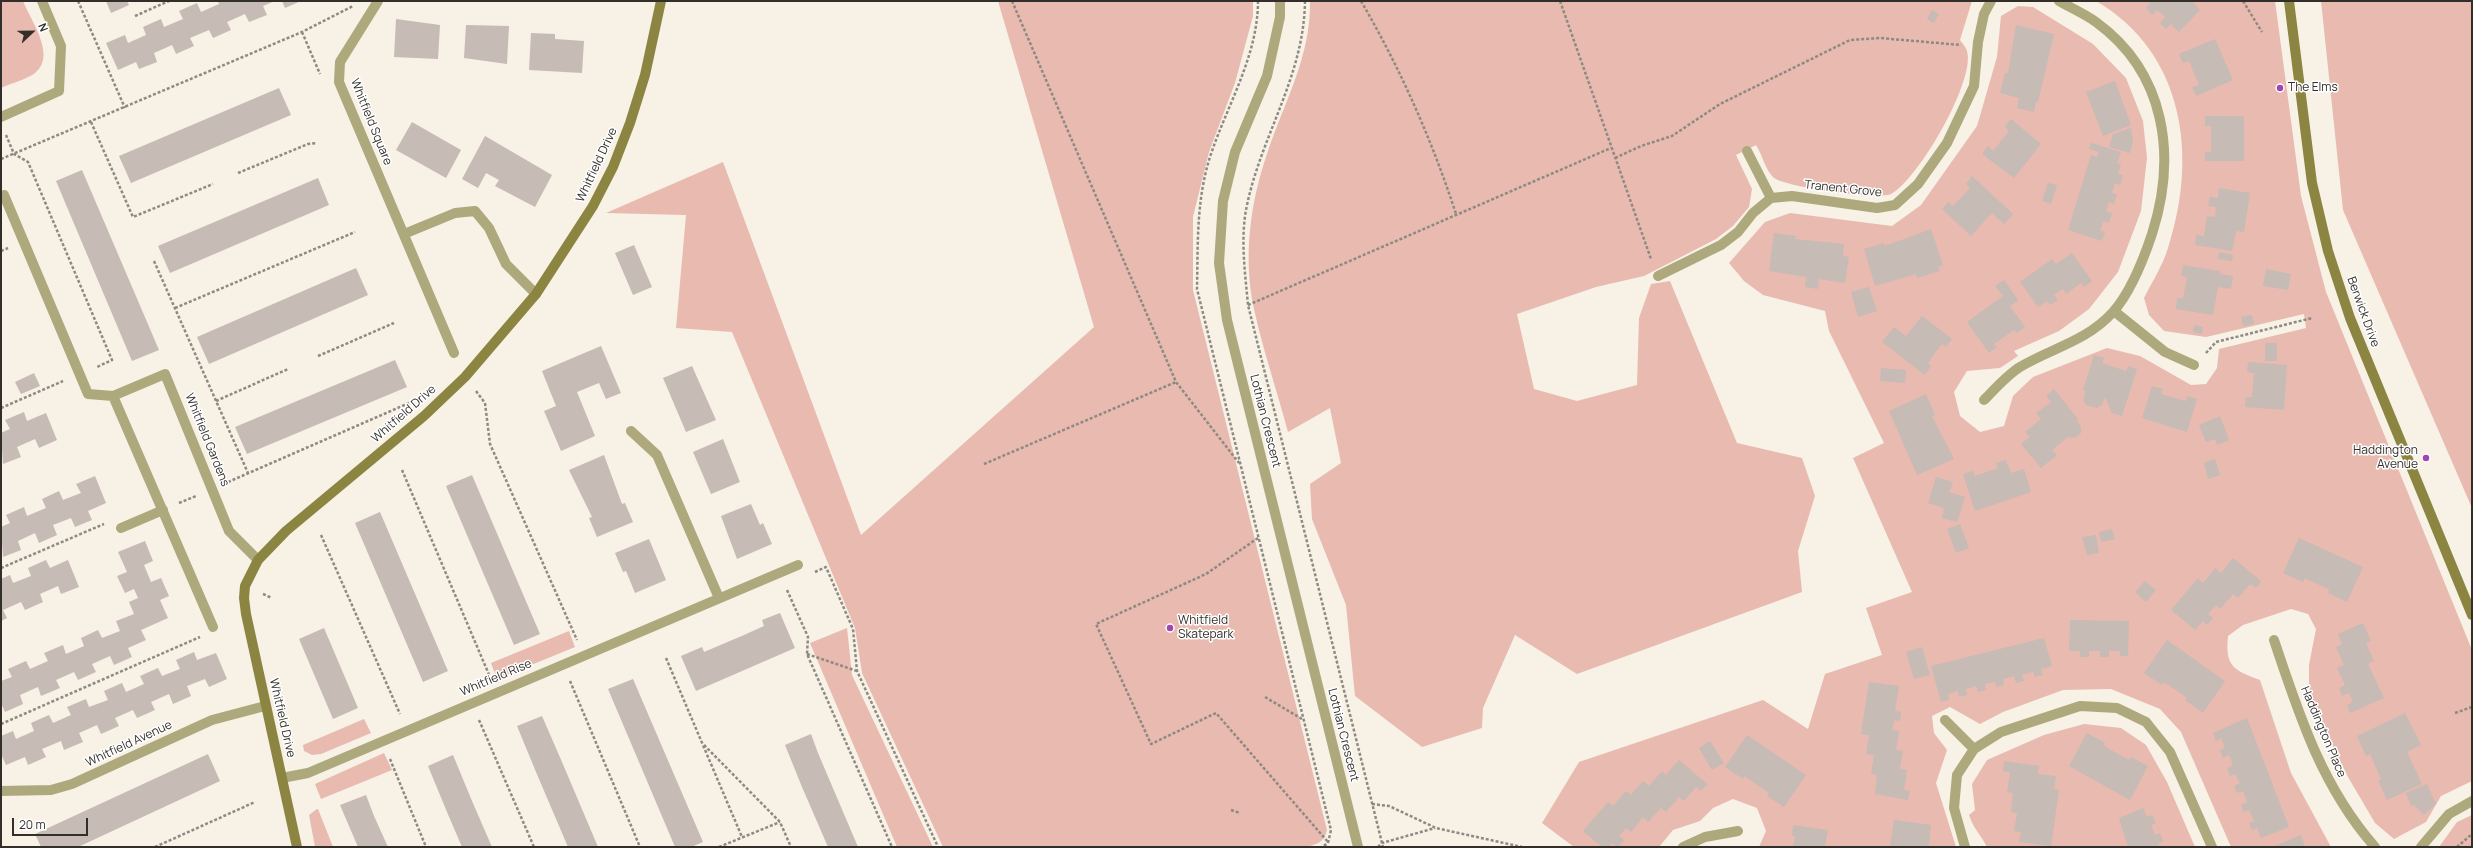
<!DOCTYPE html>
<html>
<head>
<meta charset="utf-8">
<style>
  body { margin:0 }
  #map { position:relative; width:2473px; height:848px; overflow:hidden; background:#f7f1e6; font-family:Manrope,sans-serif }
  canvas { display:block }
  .frame { position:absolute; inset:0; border:2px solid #322f2b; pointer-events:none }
  .north { position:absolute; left:12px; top:12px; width:40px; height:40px; -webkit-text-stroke:3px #fff; paint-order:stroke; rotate:68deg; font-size:11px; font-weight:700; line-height:16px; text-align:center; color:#322f2b }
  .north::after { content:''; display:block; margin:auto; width:14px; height:18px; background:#322f2b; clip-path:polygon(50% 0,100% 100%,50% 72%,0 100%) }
  .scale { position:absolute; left:12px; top:818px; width:76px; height:18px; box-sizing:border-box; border:2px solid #322f2b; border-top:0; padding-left:5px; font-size:12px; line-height:14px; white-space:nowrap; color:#322f2b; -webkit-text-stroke:3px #fff; paint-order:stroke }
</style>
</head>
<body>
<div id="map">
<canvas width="2473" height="848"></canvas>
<div class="frame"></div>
<div class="north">N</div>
<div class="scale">20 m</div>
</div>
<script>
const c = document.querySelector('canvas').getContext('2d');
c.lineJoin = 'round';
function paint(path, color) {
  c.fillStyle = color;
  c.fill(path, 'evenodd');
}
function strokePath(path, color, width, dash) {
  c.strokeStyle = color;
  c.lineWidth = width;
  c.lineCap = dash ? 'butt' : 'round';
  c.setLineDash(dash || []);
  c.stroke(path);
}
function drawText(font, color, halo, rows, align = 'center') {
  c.font = font + ' Manrope,sans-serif';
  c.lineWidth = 3;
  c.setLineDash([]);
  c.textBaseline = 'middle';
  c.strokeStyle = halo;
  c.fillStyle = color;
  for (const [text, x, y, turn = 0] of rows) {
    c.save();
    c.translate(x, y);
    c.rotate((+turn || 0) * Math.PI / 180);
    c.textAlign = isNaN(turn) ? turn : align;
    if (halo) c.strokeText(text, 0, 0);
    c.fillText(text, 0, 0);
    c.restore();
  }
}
paint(new Path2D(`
  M1,1H23C31,21 57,56 35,73C26,80 11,83 1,88Z
  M998,1H1253V16L1235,83L1209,152L1193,217V290L1327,830C1324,843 1317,844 1306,847H943L862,673L855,628L732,332L676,328L686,215L606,213L723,162L861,535L1094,327Z
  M1310,1H1972L1960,40C1962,43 1966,47 1967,51C1976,80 1918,180 1891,194C1880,200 1782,187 1773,177C1765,169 1762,154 1756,145L1736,155L1752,189L1749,207L1733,226L1716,239L1644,276L1596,287L1517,314L1534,389L1577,401L1637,385L1639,318L1651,284L1670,281L1737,443L1802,458L1815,496L1798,551L1802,592L1577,674L1515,635L1483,708L1482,728L1422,747L1355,696L1346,605L1312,519L1310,484L1341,463L1330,408L1288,432C1277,391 1263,350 1254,309C1243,258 1250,203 1267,154C1284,102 1311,57 1310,1Z
  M2096,1H2275L2301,196L2326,292L2472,650V781L2441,796L2426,822L2394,839L2375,823L2348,777L2315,709L2309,686V665L2316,629L2308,614L2291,609L2243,625L2228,636C2225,666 2233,670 2260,680L2291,773L2331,847H2231L2181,732L2160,709L2111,689L2063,690L2003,712L1980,724L1950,707L1932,716L1934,733L1947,750L1936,783L1956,847H1759L1766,831L1757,808L1733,799L1713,808L1700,821L1673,830L1659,847H1574L1542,823L1579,762L1763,700L1808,729L1825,674L1882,655L1866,608L1912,592L1853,458L1884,443L1829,331L1825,311L1763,295L1744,281L1729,263L1765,222L1790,213L1892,226L1921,205L1977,126L1997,57L2001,16L2018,6L2033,7L2093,44L2126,78L2143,121L2147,158L2141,211L2118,272L2089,309L2059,331L2014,351L2018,356L2000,368L1967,371L1954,392L1960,416L1980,432L2004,426L2013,396L2033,377L2107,348L2140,356L2191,385L2206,384L2217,368L2219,349L2306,328L2304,314L2206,337L2164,331L2149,315L2144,298C2152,282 2163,265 2168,248C2198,157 2185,53 2096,1Z
  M2321,1H2472V508L2343,210Z
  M847,628L852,675L933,847H897L810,643Z
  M569,631L575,647L497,679L491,663Z
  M364,719L371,733L321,754L312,755L304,751L303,745Z
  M2084,724L2121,728L2146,745L2167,782L2195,847H1987C1981,835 1973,828 1969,815L1975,810L1972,784L1987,760L2044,735Z
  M384,753L392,770L321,799L315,784Z
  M317,809H318L333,847H315L309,815Z
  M2472,815V847H2439L2457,822Z`), '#e9bab0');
paint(new Path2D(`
  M106,1H127L129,5L111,13Z
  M218,1H275L263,6L267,15L249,22L245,14L227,22L231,30L213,38L209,30L190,38L194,46L176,54L172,45L154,53L157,62L139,69L136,62L118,70L106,43L125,35L128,43L146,35L143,27L161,19L164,27L183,19L179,11L197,3L201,12L219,4Z
  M282,1H301L285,8Z
  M2148,1H2192L2200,10L2179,32L2171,24L2166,29L2160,23L2165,17L2157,10L2152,15L2146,8L2150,3Z
  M1932,10L1939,14L1934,23L1927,19Z
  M396,19L440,25L438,59L394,57Z
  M466,25L509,26L507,64L464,58Z
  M2016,25L2054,34L2038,102H2036L2034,112L2017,108L2019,98L2000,93L2005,73H2008Z
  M531,33L555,34V39L584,41L582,73L529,70Z
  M2215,39L2233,80L2196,96L2192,87L2199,85L2189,61L2183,63L2179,54Z
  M2115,81L2131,125L2103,136L2086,92Z
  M279,88L291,115L131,183L119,156Z
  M2205,116H2244V161H2205V152H2211V126H2205Z
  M2011,119L2041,144L2014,178L1982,154L1988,146L1993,151L2009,131L2005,127Z
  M412,122L461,150L446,178L396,150Z
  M2131,128L2133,142L2130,153L2109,147L2113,134Z
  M485,136L552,175L535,207L495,186L499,180L486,173L478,188L462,179Z
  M2091,143L2121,152L2117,163L2121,164L2118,174L2123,175L2120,185L2115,183L2112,193L2117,194L2114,204L2109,202L2106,211L2112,213L2109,223L2103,221L2100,231L2105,232L2102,241L2068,230L2091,155L2097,157L2099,152L2089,149Z
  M82,170L159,350L132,361L56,181Z
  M1972,176L2013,214L2004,224L1992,213L1971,236L1942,209L1948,202L1953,206L1970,188L1966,184Z
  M318,178L329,205L170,273L158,246Z
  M2048,183L2057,185L2051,204L2042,201Z
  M2219,188L2250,193L2244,232L2236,231L2232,251L2195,245L2196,235L2204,236L2207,216L2215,217L2216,207L2208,206L2210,197L2218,198Z
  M1931,229L1943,265L1938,267L1940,271L1917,278L1916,274L1875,286L1864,249L1884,243L1885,246Z
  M1774,233L1796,236L1795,239L1844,244L1843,256L1849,257L1845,283L1819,279L1818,289L1805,287L1806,277L1769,271Z
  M634,245L652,287L633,295L615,253Z
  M2219,252L2233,255L2232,261L2218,259Z
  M2072,253L2092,281L2084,287L2081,283L2066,294L2063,289L2054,295L2058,300L2050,305L2047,301L2038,307L2020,282L2052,259L2056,264Z
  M2183,265L2220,271V274L2233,276L2231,289L2218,287L2213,315L2176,309L2177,298H2183L2187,277L2181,276Z
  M356,268L368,295L209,364L197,337Z
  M2266,269L2291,274L2288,290L2263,286Z
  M2004,280L2018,300L2010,306L2025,327L2017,333L2014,330L1994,344L1997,347L1989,353L1967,322L2003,296L1995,286Z
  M1869,287L1877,311L1858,317L1851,292Z
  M2252,315L2254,324L2243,326L2241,317Z
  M1922,316L1952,339L1946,347L1942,344L1934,354L1928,363L1931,366L1925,375L1882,342L1894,327L1906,336Z
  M2194,325L2203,327L2202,334L2193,332Z
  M2265,343H2277V361H2265Z
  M601,346L621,393L606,399L599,383L577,392L595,436L561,451L544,411L556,406L542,371Z
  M2094,355L2104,358L2102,363L2126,371L2128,366L2137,369L2122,416L2112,413L2105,397L2102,405L2097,408L2086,405L2083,400L2086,391L2083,390Z
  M395,360L407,387L247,454L235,427Z
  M2248,362L2287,365L2284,410L2245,407L2246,397H2252L2254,373L2247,372Z
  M692,366L716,420L686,432L663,378Z
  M1881,368L1906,370L1905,383L1880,381Z
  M34,373L40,386L21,394L15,382Z
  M2152,386L2163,389L2161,394L2186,401L2188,396L2197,399L2187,432L2142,418Z
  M2054,389L2078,419L2076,420L2081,427V433L2074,438L2068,437L2052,450L2057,455L2041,468L2021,444L2030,437L2025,432L2041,419L2036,413L2051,402L2046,396Z
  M1926,394L1935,415L1932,416L1954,459L1917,475L1889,411Z
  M24,412L27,421L46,413L57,440L39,448L35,439L17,447L21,457L3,464L1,433L10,429L5,420Z
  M2220,416L2229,440L2217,445L2215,439L2206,442L2199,425Z
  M723,439L740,482L711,494L693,452Z
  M604,455L622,504L625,503L633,522L597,537L589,518L592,517L569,470Z
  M2215,459L2220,475L2208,479L2204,463Z
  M2006,460L2011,473L2024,469L2031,492L1975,511L1963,474L1973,471L1975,476L1998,468L1996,463Z
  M472,475L540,634L514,645L446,486Z
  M95,476L106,503L88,511L92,520L75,527L71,518L53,525L57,535L39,543L35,533L18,541L21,550L3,557L1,527L10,523L6,515L24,507L27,516L46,508L42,499L59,491L63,500L81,493L76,484Z
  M1936,477L1953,482L1949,492L1965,497L1957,522L1942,518L1944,508L1928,503Z
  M751,504L760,525L763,523L772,544L737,559L721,516Z
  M380,512L448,671L423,682L355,523Z
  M1960,524L1969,548L1956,553L1947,529Z
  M2112,529L2115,539L2101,542L2099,532Z
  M2096,535L2099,553L2087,555L2082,537Z
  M2299,538L2363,567L2347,602L2328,593L2329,589L2317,584L2305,578L2303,582L2283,573Z
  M649,539L666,580L635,593L626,571L623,572L615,553Z
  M145,541L153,561L144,565L151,582L161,578L169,596L160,600L168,618L141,630L146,640L128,648L132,657L114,665L110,656L92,664L96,672L78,680L74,672L56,680L60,688L41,696L38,687L20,695L23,704L5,712L1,703V681L12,677L8,669L26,661L30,669L48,661L44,653L63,645L66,654L84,646L81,638L98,630L102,638L120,631L116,621L134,614L129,602L138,598L134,589L125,593L117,576L127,572L118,552Z
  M2233,558L2261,581L2256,588L2250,584L2238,598L2233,594L2220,609L2216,605L2208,614L2213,618L2207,625L2203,621L2195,630L2171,610L2198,578L2203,583L2215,568L2221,573Z
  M46,560L50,568L68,560L79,587L61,594L58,586L40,594L43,602L25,610L21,602L3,610L7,618L1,621V579L10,575L13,583L31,576L28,568Z
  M2145,581L2156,590L2146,602L2135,592Z
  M780,613L795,648L696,691L681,656L702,647L704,652L744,635L764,626L762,620Z
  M2070,620L2129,621L2128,656H2120V651H2109V657H2100V651H2089V657H2080V651H2069Z
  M2363,623L2371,641L2366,643L2374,661L2368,664L2384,698L2350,713L2347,705L2353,702L2349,693L2342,696L2339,688L2345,685L2337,668L2344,665L2336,647L2342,644L2338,634Z
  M324,628L358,708L333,719L299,639Z
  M2044,638L2052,666L2041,669L2043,675L2035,677L2033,672L2022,675L2024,681L2016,683L2014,676L2003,679L2004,685L1996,687L1995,682L1985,684L1986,690L1978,692L1976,686L1966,689L1967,695L1959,697L1958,691L1948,694L1949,700L1941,702L1931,666Z
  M2167,640L2225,681L2203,713L2185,700L2187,698L2176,690L2164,682L2162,685L2144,673Z
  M1922,647L1930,675L1914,679L1906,652Z
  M194,652L197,660L216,653L227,679L209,687L205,679L187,686L191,696L173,704L169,694L151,702L155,710L137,718L133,710L115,718L119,726L101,734L97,725L79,733L83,742L64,750L61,741L42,749L46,757L28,765L25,757L6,765L1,754V736L13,731L16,739L34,731L31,723L49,715L53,723L71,715L67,707L86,699L89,707L108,700L104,691L122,683L126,692L144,684L140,676L158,668L162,676L180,669L176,660Z
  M633,679L703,842L691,847H675L608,689Z
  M1869,682L1899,686L1895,711L1901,712L1900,721L1894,720L1892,730L1899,731L1896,750L1903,751L1900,769L1907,770L1904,790L1910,791L1908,800L1875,794L1877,775L1871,774L1874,755L1866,754L1869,735L1861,734Z
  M2405,713L2421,745L2407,752L2422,784L2387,800L2378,780L2381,779L2370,754L2366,756L2357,736Z
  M542,716L562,762L598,847H568L536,772L517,726Z
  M2247,718L2289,827L2261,838L2257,828L2252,830L2249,823L2254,821L2249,810L2244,812L2241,805L2247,802L2243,791L2237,793L2234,786L2240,783L2235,774L2230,776L2227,768L2233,765L2229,755L2223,758L2220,750L2225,748L2221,738L2216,741L2213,733Z
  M2087,733L2105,743L2104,746L2129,760L2131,757L2148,766L2130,800L2069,766Z
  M811,734L818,753L858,847H828L802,787L785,745Z
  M1747,735L1806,775L1784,807L1767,796L1769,793L1756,784L1744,776L1743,779L1725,767Z
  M1710,741L1724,763L1712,770L1699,748Z
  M208,754L220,781L78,847H41L35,834Z
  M453,755L472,801L492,847H462L447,812L428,766Z
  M1679,760L1707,784L1701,791L1696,787L1684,801L1679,797L1666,812L1661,808L1648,822L1643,817L1631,832L1626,828L1619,836L1624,840L1618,847L1612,843L1609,847H1602L1583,831L1608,802L1613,806L1626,791L1631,795L1643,781L1649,786L1662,771L1666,775Z
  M2004,761L2039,766L2038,774L2056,776L2054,789L2059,790L2051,846L2019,842L2021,832L2014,831L2017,813L2011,812L2013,793L2007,792L2010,772L2003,771Z
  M2427,784L2436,804L2424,815L2414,805L2411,806L2406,793Z
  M366,795L374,816L388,847H358L340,805Z
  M2143,808L2147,817L2152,815L2156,823L2151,825L2155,835L2160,833L2163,841L2158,844L2160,847H2128L2119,818Z
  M1894,820L1931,825L1929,846L1890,847Z
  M1793,825L1828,830L1825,847H1793L1795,836L1792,835Z
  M2301,835L2305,847H2272Z`), '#c6bbb5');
strokePath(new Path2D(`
  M78,1L125,108
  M1012,1L1176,382L1239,463
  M1258,1C1258,54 1229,102 1212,151C1196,196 1198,243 1197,289L1331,830L1328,843L1322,847
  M1305,1C1304,76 1262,134 1247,205C1240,237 1245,272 1248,305L1383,847
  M1361,1C1400,68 1432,140 1456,214
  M1560,1L1651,259
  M2243,1L2262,32
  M135,16L169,1
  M302,32L320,74
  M91,122L133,217L213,184
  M6,135L14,154L28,162L112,360L97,367
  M1615,158L1641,146L1672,136L1720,104L1850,40L1880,38L1961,45
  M1,159L302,32L353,6
  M238,173L308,144L317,143
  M1,251L8,248
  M154,261L248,473
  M1248,305L1611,148
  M175,308L355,232
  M2206,353L2216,342L2312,318
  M318,356L394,323
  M476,391L485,403L490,444L577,640
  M216,401L288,369
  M1,408L63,381
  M984,464L1176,382
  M402,470L490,677
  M228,482L409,403
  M179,503L196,496
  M321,535L400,714
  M1258,538L1206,574L1096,624L1151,744L1216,713L1328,842
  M1,568L104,524
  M815,572L826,567L853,629L857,671L938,847
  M787,590L808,637L807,654L892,847
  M263,594L272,598
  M807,654L857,671
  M666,658L742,837
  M570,681L640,847
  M1265,697L1302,719
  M2455,713L2472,707
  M479,720L534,847
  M1,724L200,637
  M704,745L780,822L791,847
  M390,759L426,847
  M1372,804L1389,806L1436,828L1522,847
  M1231,810L1240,813
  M155,847L255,802
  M719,847L780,822
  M1378,847L1382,843L1435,828
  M2457,847L2472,834`), '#8e8a82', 2.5, [3, 2]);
strokePath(new Path2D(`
  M378,1L340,62L339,82L454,353
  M1280,1V17L1267,76L1235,152L1223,201L1219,263L1227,320L1358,847
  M1,117L59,91L61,46L42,1
  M1747,151L1771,198
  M4,195L88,394L113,396L213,627
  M404,234L455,213L475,211L489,228L506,264L536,294
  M1658,276L1721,245L1738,232L1753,213L1771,198L1792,196L1877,208L1895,205L1918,184L1947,143L1974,86L1978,42L1984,14L1991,1
  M2114,311L2165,352L2194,365
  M113,396L165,374L229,531L258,560
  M1984,400C1995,389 2007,375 2020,367C2052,348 2087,341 2113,312C2130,293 2144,258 2152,234C2177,156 2166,73 2096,22C2085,14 2071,8 2059,1
  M631,431L657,455L719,598
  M121,528L163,510
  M2274,640C2299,715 2322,787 2375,847
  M1945,720L1974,749
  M282,778L308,773L798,565
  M1,791L51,790L72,784L212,720L265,706
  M1683,847L1705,837L1738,831
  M1965,847L1954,808L1957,775L1974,749L2001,732L2080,706L2117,708L2146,722L2170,752L2212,847
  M2421,847L2449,814L2472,801`), '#ada97d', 10);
strokePath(new Path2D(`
  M2289,1L2312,183L2328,251L2350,318L2472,615
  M297,847L246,614L244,598L245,586L258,560L286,531L424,416L465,377L536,294L593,206L613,167L630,123L645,75L661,1`), '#8c8541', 10);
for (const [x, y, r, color] of [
  [2280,88,4,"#a146b0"],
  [2426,458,4,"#a146b0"],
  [1170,628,4,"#a146b0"]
]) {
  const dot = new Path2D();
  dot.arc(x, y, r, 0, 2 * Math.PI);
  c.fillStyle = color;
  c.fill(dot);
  strokePath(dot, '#fff', 1.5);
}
drawText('12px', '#322f2b', '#fff', [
  ["The Elms",2288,88],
  ["Haddington",2418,451,"right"],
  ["Avenue",2418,465,"right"],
  ["Whitfield",1178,621],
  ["Skatepark",1178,635]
], 'left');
drawText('12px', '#322f2b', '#fff', [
  ["Whitfield Square",371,122,68],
  ["Whitfield Drive",597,165,-65],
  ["Tranent Grove",1843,189,6],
  ["Berwick Drive",2363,312,70],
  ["Whitfield Drive",404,414,-41],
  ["Lothian Crescent",1265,421,76],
  ["Whitfield Gardens",207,440,68],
  ["Whitfield Rise",496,678,-23],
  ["Whitfield Drive",282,718,77],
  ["Haddington Place",2323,732,67],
  ["Lothian Crescent",1343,735,76],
  ["Whitfield Avenue",129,744,-25]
]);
</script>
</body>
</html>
